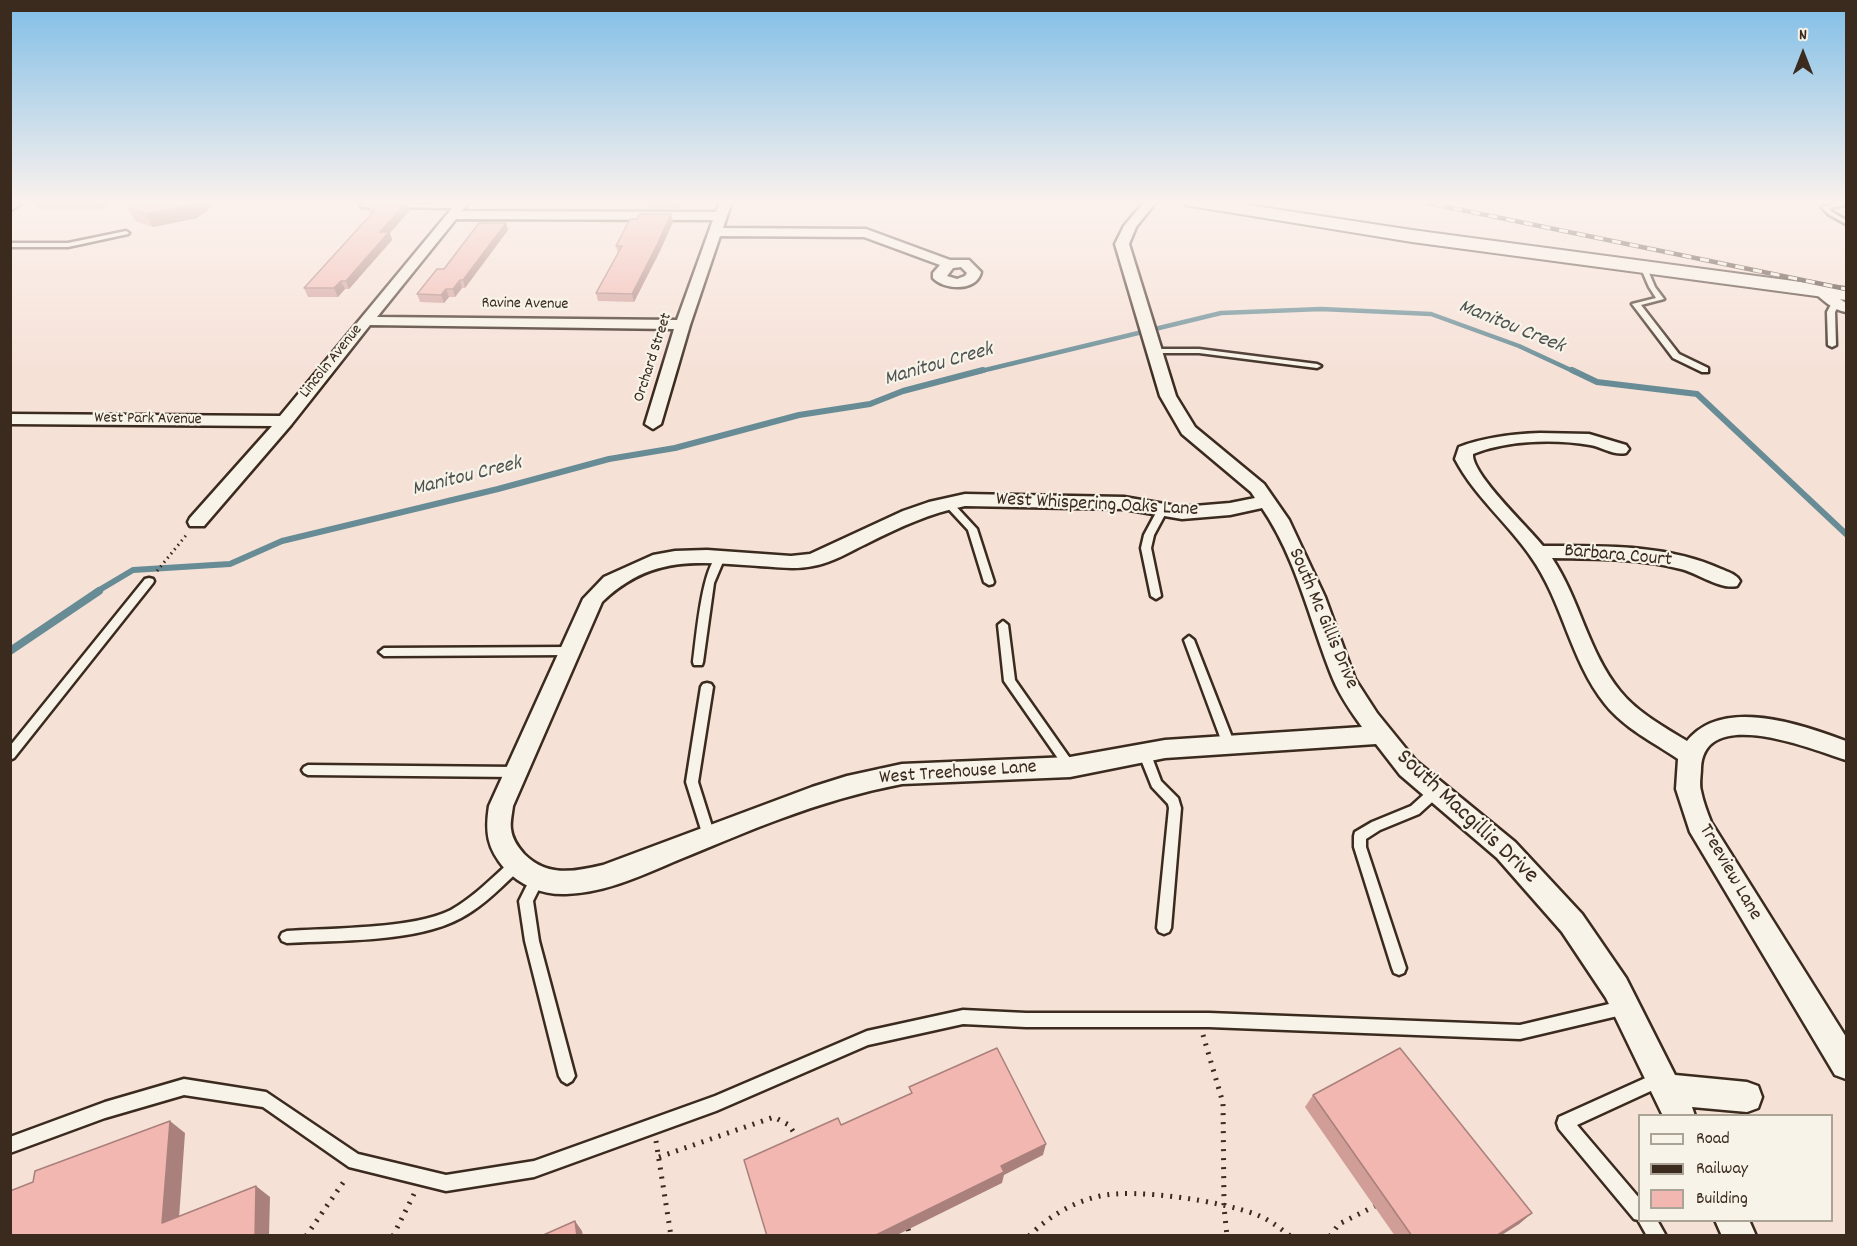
<!DOCTYPE html>
<html>
<head>
<meta charset="utf-8">
<style>
  body { margin:0 }
  #map { position:relative; width:1857px; height:1246px; overflow:hidden; background:#f6e1d7; font-family:Dekko,sans-serif }
  canvas { display:block }
  .frame { position:absolute; inset:0; border:12px solid #3b2a1e; pointer-events:none }
  .legend { position:absolute; left:1638px; top:1114px; width:195px; height:108px; box-sizing:border-box; background:#f7f3e8; border:2px solid #aca397; margin:0; padding:8px 10px; list-style:none; font-size:18px; color:#3b2a1e }
  .legend li { display:flex; align-items:center; gap:12px; height:30px }
  .legend b { width:30px; border:2px solid #aca397 }
  .north { position:absolute; left:1773px; top:24px; width:60px; height:60px; -webkit-text-stroke:4px #f7f3e8; paint-order:stroke; rotate:0deg; font-size:16px; font-weight:700; line-height:24px; text-align:center; color:#3b2a1e }
  .north::after { content:''; display:block; margin:auto; width:21px; height:27px; background:#3b2a1e; clip-path:polygon(50% 0,100% 100%,50% 72%,0 100%) }
</style>
</head>
<body>
<div id="map">
<canvas width="1857" height="1246"></canvas>
<div class="frame"></div>
<ul class="legend">
<li><b style="height:8px;background:#f7f3e8"></b>Road</li>
<li><b style="height:8px;background:#3b2a1e"></b>Railway</li>
<li><b style="height:16px;background:#f2b7b0"></b>Building</li>
</ul>
<div class="north">N</div>
</div>
<script>
const c = document.querySelector('canvas').getContext('2d');
c.lineJoin = 'round';
function strokePath(path, color, width, dash) {
  c.strokeStyle = color;
  c.lineWidth = width;
  c.lineCap = dash ? 'butt' : 'round';
  c.setLineDash(dash || []);
  c.stroke(path);
}
function paint(path, color) {
  c.fillStyle = color;
  c.fill(path, 'evenodd');
}
function drawText(font, color, halo, rows, align = 'center') {
  c.font = font + ' Dekko,sans-serif';
  c.lineWidth = 4.5;
  c.setLineDash([]);
  c.textBaseline = 'middle';
  c.strokeStyle = halo;
  c.fillStyle = color;
  for (const [text, x, y, turn = 0] of rows) {
    c.save();
    c.translate(x, y);
    c.rotate((+turn || 0) * Math.PI / 180);
    c.textAlign = isNaN(turn) ? turn : align;
    if (halo) c.strokeText(text, 0, 0);
    c.fillText(text, 0, 0);
    c.restore();
  }
}
strokePath(new Path2D(`
  M977,372L1221,313L1321,309L1431,314L1519,346L1575,372`), '#678c95', 4.5);
strokePath(new Path2D(`
  M1572,370L1597,382L1697,394L1846,534
  M96,592L133,570L230,564L282,541L498,489L609,459L675,448L799,415L870,404L903,391L983,370`), '#678c95', 6);
strokePath(new Path2D(`
  M10,651L99,591`), '#678c95', 8);
const lane = new Path2D(`
  M18,201H25L10,211V206Z
  M1846,201V205L1829,208L1832,212L1846,220V224L1828,214L1822,207Z
  M363,204H460L463,206L460,208L361,207V205Z
  M126,231L129,233L128,234L68,247H10V243H68Z
  M1641,265L1646,266L1655,287L1664,299L1641,305L1679,354L1708,368V372H1702L1673,358L1632,304L1656,298L1649,287L1640,266Z
  M1833,301L1840,303L1835,312L1836,345L1832,347L1828,345L1827,312Z
  M1151,349H1199L1317,364L1321,366L1317,368L1199,353H1154L1150,351Z
  M948,500L951,501L977,529L994,582L993,584L989,585L984,582L968,530L943,503Z
  M1163,506L1168,509L1154,535L1151,548L1161,596L1156,599L1151,596L1141,548L1144,535L1158,509Z
  M720,554L725,557L714,583L703,662L702,665H694L693,662C696,641 702,562 720,554Z
  M149,578L153,579L154,581L153,583L14,758L10,760V746L145,579Z
  M1003,621L1008,625L1015,680L1074,764L1076,767L1074,770L1070,772L1066,770L1004,681L998,625Z
  M1189,636L1194,640L1235,745L1233,748L1229,750L1225,748L1223,745L1184,640Z
  M570,647L575,651L570,655L384,656L379,652L384,648Z
  M707,683L711,684L713,687L698,782L715,836L714,840L709,841L704,840L703,836L686,782L701,687L703,684Z
  M1144,747L1148,749L1150,752L1161,781L1178,798L1181,808L1171,928L1169,932L1164,934L1159,932L1157,928L1169,808L1168,804L1152,787L1138,752L1140,749Z
  M308,765L516,767L520,769L522,772L520,775L516,777L308,775L304,773L302,770L304,767Z
  M1436,786L1440,787L1442,791L1440,795L1419,814L1380,830L1366,839V847L1406,968L1404,973L1399,975L1394,973L1392,968L1354,847V836L1355,832L1372,822L1411,806L1432,787Z
  M517,858L522,860L524,864L522,868C503,885 484,906 461,918C415,943 338,940 287,943L282,941L280,937L282,933L287,931C330,928 414,929 451,910C474,897 493,877 512,860Z
  M538,871L543,873L545,877L533,901L539,941L575,1076L572,1081L567,1084L562,1081L559,1076L525,941L519,901L533,873Z
  M1626,1000L1631,1002L1633,1007L1631,1012L1626,1014L1520,1039L1209,1027H1026L963,1024L868,1045L716,1111L534,1177L446,1191L349,1167L263,1107L184,1095L105,1118L10,1153V1137L105,1102L184,1079L266,1092L358,1154L446,1175L534,1161L715,1096L867,1031L963,1010L1026,1013H1209L1520,1025Z
  M1661,1071L1666,1074L1669,1079L1666,1084L1577,1125L1640,1199V1220H1657L1666,1236H1647L1638,1220L1634,1219L1559,1129L1557,1123L1559,1117Z`);
const street = new Path2D(`
  M458,201H470L462,211L716,212L720,201H732L723,228L866,229L950,260H969L981,272C977,292 944,290 933,278V273L940,265L864,237L720,236L690,325L661,424L653,429L645,424L674,329L370,325L291,425L204,526H190L188,522L190,518L272,426L10,424V414L280,416ZM456,219L713,220L677,320L377,317ZM961,267L967,273L965,276L957,279L947,276L953,268Z
  M1145,201H1157L1136,227L1129,244L1176,396L1195,427L1264,484L1289,520L1325,597L1355,679L1377,713L1416,761L1515,842L1582,914L1626,978L1675,1075L1747,1082L1758,1086L1762,1097L1758,1108L1747,1112L1692,1107L1695,1116H1663L1606,998L1562,932L1497,858L1400,775L1376,744L1165,758L1070,777L902,784C860,792 820,804 780,819C747,831 715,845 683,858C647,873 607,893 566,894C543,895 521,886 505,869C487,848 485,832 489,806L583,599L604,577L653,555L675,551L707,550L791,556L810,554L903,511L929,502L965,494L1124,497L1182,507L1230,503L1255,498L1251,492L1182,434L1160,396L1115,244L1124,226ZM965,506L1124,509L1182,519L1230,515L1262,508C1297,559 1310,623 1333,679C1340,696 1352,713 1362,727L1165,740L1070,757L902,764L847,776L812,787L603,865C574,872 547,877 524,854C518,847 512,839 511,829C510,822 512,814 513,806L602,602C651,555 696,562 759,566C777,567 795,570 813,566C832,563 851,551 868,543C900,527 930,513 965,506Z
  M1820,286L1846,303V312C1834,310 1821,300 1813,290L1815,287Z
  M1540,433L1589,434L1626,445L1629,449L1626,453C1614,456 1602,447 1590,445C1555,439 1507,440 1473,454C1471,474 1529,528 1543,546C1602,546 1666,544 1721,569C1728,572 1736,574 1740,581L1737,586C1720,590 1698,573 1681,569C1639,558 1595,559 1552,558C1580,600 1588,652 1620,691C1638,713 1664,727 1687,741C1723,696 1802,725 1846,741V760C1814,750 1704,704 1701,768C1701,775 1699,784 1701,791C1703,801 1707,812 1711,822L1846,1037V1079L1835,1075L1690,832L1676,789L1678,759C1653,742 1624,728 1605,704C1570,660 1563,602 1531,557C1507,522 1475,497 1455,459L1459,447C1485,437 1513,434 1540,433Z
  M1715,1220H1749L1756,1236H1722Z`);
const secondary = new Path2D(`
  M1182,201H1222L1412,230L1846,288V300L1412,242L1191,206L1185,205Z`);
strokePath(lane, '#3b2a1e', 5);
strokePath(street, '#3b2a1e', 5);
strokePath(secondary, '#3b2a1e', 4);
strokePath(new Path2D(`
  M157,571L188,533`), '#3b2a1e', 3, [1.5, 4]);
strokePath(new Path2D(`
  M1203,1035L1223,1103L1224,1207L1227,1236
  M656,1141L671,1236
  M659,1157L774,1117L789,1125L798,1139
  M908,1229L910,1236
  M306,1236L347,1177
  M393,1236L414,1194
  M1029,1236C1049,1216 1073,1202 1100,1196C1137,1188 1219,1201 1255,1214C1268,1219 1279,1227 1290,1236
  M1330,1236L1339,1224L1375,1206`), '#3b2a1e', 5, [2, 7]);
paint(lane, '#f7f3e8');
paint(street, '#f7f3e8');
paint(secondary, '#f7f3e8');
const rail = new Path2D(`
  M1418,201L1846,289`);
strokePath(rail, '#3b2a1e', 4.5);
strokePath(rail, '#f7f3e8', 3, [9]);
paint(new Path2D(`
  M34,201H113L102,209H38Z
  M138,201H215L212,203L213,206L197,218L153,227L135,221L128,208Z
  M377,201H417L416,202H379H407L410,210L390,233L392,240L349,289H345L338,297H308L304,288L370,216L368,210L378,202Z
  M682,201L678,210L648,209L647,202Z
  M637,219L673,222L660,251L634,302L598,301L596,293L618,253L616,246Z
  M506,223L508,230L465,288H462L455,297H449L444,303L420,302L417,294L444,269Z
  M1313,1095L1532,1213L1519,1224L1500,1236H1395L1305,1107Z`), '#d09d97');
paint(new Path2D(`
  M97,201H113L102,209Z
  M197,201H215L212,203L213,206L197,218L153,227L146,214Z
  M678,201H682L678,210L677,202Z
  M407,202L410,210L390,233L392,240L349,289L346,281L380,232Z
  M671,214L673,222L660,251L634,302L632,294Z
  M506,223L508,230L465,288L463,280Z
  M460,280L462,288L455,297L453,289Z
  M341,281L345,289L338,297L334,288Z
  M446,289L449,297L444,303L441,295Z
  M170,1121L185,1133L178,1233L162,1223Z
  M1046,1144L1043,1155L1004,1175L1002,1183L895,1236H874L1001,1166Z
  M256,1186L270,1197L269,1236H255Z
  M1532,1213L1519,1224L1500,1236H1496Z
  M575,1221L582,1231L583,1236H577Z`), '#a9807b');
const building = new Path2D(`
  M138,201H197L191,205L146,214L128,208Z
  M647,201H678L677,202H647Z
  M376,202H407L380,232H389L346,281H341L334,288H304L375,210H368Z
  M640,214H671L658,243L632,294L596,293L622,246H616L630,219H637Z
  M479,223H506L463,280H460L453,289H446L441,295L417,294L437,269H444Z
  M997,1048L1046,1144L1001,1166L1004,1172L874,1236H767L744,1160L838,1118L841,1125L912,1093L909,1087Z
  M1400,1048L1532,1213L1496,1236H1412L1313,1095Z
  M170,1121L162,1223L256,1186L255,1236H10V1191L33,1182L35,1171Z
  M575,1221L577,1236H541Z`);
paint(building, '#f2b7b0');
strokePath(building, '#a9807b', 1.5);
const sky = c.createLinearGradient(0, 0, 0, 375);
sky.addColorStop(0, '#80bee7');
sky.addColorStop(0.54, '#fbf2ed');
sky.addColorStop(1, '#fbf2ed00');
c.fillStyle = sky;
c.fillRect(0, 0, 1857, 375);
drawText('16px', '#3b2a1e', '#f7f3e8', [
  ["Ravine Avenue",525,305,1],
  ["Orchard Street",654,358,-72],
  ["Lincoln Avenue",332,362,-51],
  ["West Park Avenue",148,420,1]
]);
drawText('20px', '#3b2a1e', '#f7f3e8', [
  ["West Whispering Oaks Lane",1097,506,3],
  ["Barbara Court",1618,557,5],
  ["South Mc Gillis Drive",1322,619,67],
  ["West Treehouse Lane",958,774,-4],
  ["Treeview Lane",1729,873,60]
]);
drawText('italic 21px', '#4d5350', '#f7f3e8', [
  ["Manitou Creek",1511,328,22],
  ["Manitou Creek",939,366,-16],
  ["Manitou Creek",467,478,-14]
]);
drawText('24px', '#3b2a1e', '#f7f3e8', [
  ["South Macgillis Drive",1466,818,43]
]);
</script>
</body>
</html>
